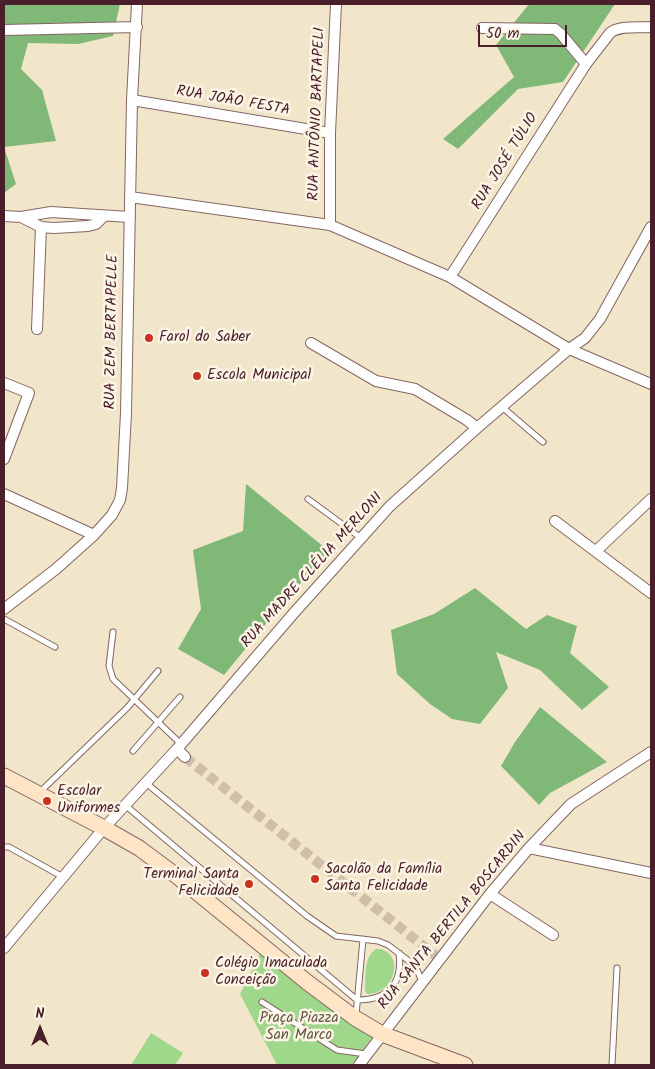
<!DOCTYPE html>
<html>
<head>
<meta charset="utf-8">
<style>
  body { margin:0 }
  #map { position:relative; width:655px; height:1069px; overflow:hidden; background:#f2e6ca; font-family:Kalam,sans-serif }
  canvas { display:block }
  .frame { position:absolute; inset:0; border:5px solid #4a1f2b; pointer-events:none }
  .north { position:absolute; left:15px; top:1004px; width:50px; height:50px; -webkit-text-stroke:4px #fcf5e5; paint-order:stroke; rotate:0deg; font-size:14px; font-weight:700; line-height:20px; text-align:center; color:#4a1f2b }
  .north::after { content:''; display:block; margin:auto; width:18px; height:22px; background:#4a1f2b; clip-path:polygon(50% 0,100% 100%,50% 72%,0 100%) }
  .scale { position:absolute; left:478px; top:25px; width:89px; height:22px; box-sizing:border-box; border:2px solid #4a1f2b; border-top:0; padding-left:6px; font-size:15px; line-height:18px; white-space:nowrap; color:#4a1f2b; -webkit-text-stroke:4px #fcf5e5; paint-order:stroke }
</style>
</head>
<body>
<div id="map">
<canvas width="655" height="1069"></canvas>
<div class="frame"></div>
<div class="north">N</div>
<div class="scale">50 m</div>
</div>
<script>
const c = document.querySelector('canvas').getContext('2d');
c.lineJoin = 'round';
function paint(path, color) {
  c.fillStyle = color;
  c.fill(path, 'evenodd');
}
function strokePath(path, color, width, dash) {
  c.strokeStyle = color;
  c.lineWidth = width;
  c.lineCap = dash ? 'butt' : 'round';
  c.setLineDash(dash || []);
  c.stroke(path);
}
function drawText(font, color, halo, rows, align = 'center') {
  c.font = font + ' Kalam,sans-serif';
  c.lineWidth = 5;
  c.setLineDash([]);
  c.textBaseline = 'middle';
  c.strokeStyle = halo;
  c.fillStyle = color;
  for (const [text, x, y, turn = 0] of rows) {
    c.save();
    c.translate(x, y);
    c.rotate((+turn || 0) * Math.PI / 180);
    c.textAlign = isNaN(turn) ? turn : align;
    if (halo) c.strokeText(text, 0, 0);
    c.fillText(text, 0, 0);
    c.restore();
  }
}
paint(new Path2D(`
  M376,949C404,948 399,994 367,994L365,991C366,978 363,957 376,949Z
  M261,952L373,1036L352,1065H277L240,994Z
  M151,1033L183,1053L175,1065H131Z`), '#a0d88b');
paint(new Path2D(`
  M4,4H120L113,36L78,44L28,43L21,69L42,90L56,141L4,147L16,184L4,193Z
  M529,4H615L563,82L518,89L458,149L443,139L514,77L496,45Z
  M246,484L329,551L283,603L224,675L178,649L201,609L193,550L243,531Z
  M475,588L526,629L547,615L577,626L570,653L609,687L582,710L540,670L496,652L508,688L480,724L452,719L430,704L397,674L391,630L434,614Z
  M540,707L607,762L550,793L539,805L501,766L515,742Z`), '#80b877');
strokePath(new Path2D(`
  M185,757L436,956`), '#d0beaa', 10, [10, 5]);
const lane = new Path2D(`
  M502,407L543,442
  M308,499L361,538
  M4,619L55,647
  M113,632L109,666L113,679L181,744
  M133,751L180,697
  M146,783L307,916L336,936L378,941L388,945L409,961L417,970L422,981
  M40,792L127,708L158,671
  M125,805L357,1000C388,1000 403,984 399,953
  M4,847H9L63,877
  M262,1002L337,1050L366,1054
  M356,1015L363,939
  M612,1065L617,968`);
const street = new Path2D(`
  M482,28L555,29L561,34L586,64
  M4,30L137,27
  M132,100L330,133
  M130,197L330,225L450,277L569,349L651,384
  M4,216L21,217L51,212L130,217
  M21,217L41,227L54,228L88,226L96,224L104,216
  M330,225V133L336,4
  M450,277L586,64L610,33C619,25 639,28 651,27
  M37,329L41,227
  M311,343L376,381L415,389L467,420L477,428
  M4,383L29,393L4,459
  M4,494L94,535
  M555,521L651,593
  M596,551L651,499
  M4,609L56,569L94,535L112,515L120,500L122,488L126,413L132,100L137,4
  M177,749L185,757
  M529,848L651,873
  M490,894L553,935
  M4,948L104,828L177,749L293,614L390,506L477,428L569,349L585,338L600,319L651,227
  M359,1065L490,894L529,848L571,804L651,752`);
const secondary = new Path2D(`
  M4,776L104,828L139,848L178,877L307,982L355,1018L382,1034L465,1065`);
strokePath(lane, '#856563', 7);
strokePath(street, '#856563', 12);
strokePath(secondary, '#856563', 17);
strokePath(lane, '#fff', 5);
strokePath(street, '#fff', 10);
strokePath(secondary, '#ffe4c6', 15);
for (const [x, y, r, color] of [
  [149,338,5,"#c8321e"],
  [197,376,5,"#c8321e"],
  [47,801,5,"#c8321e"],
  [315,879,5,"#c8321e"],
  [249,884,5,"#c8321e"],
  [205,973,5,"#c8321e"]
]) {
  const dot = new Path2D();
  dot.arc(x, y, r, 0, 2 * Math.PI);
  c.fillStyle = color;
  c.fill(dot);
  strokePath(dot, '#fcf5e5', 2);
}
drawText('15px', '#4a1f2b', '#fcf5e5', [
  ["RUA JOÃO FESTA",233,102,10],
  ["RUA ANTÔNIO BARTAPELI",318,114,-88],
  ["RUA JOSÉ TÚLIO",506,162,-58],
  ["RUA ZEM BERTAPELLE",113,332,-89],
  ["RUA MADRE CLÉLIA MERLONI",313,571,-48],
  ["RUA SANTA BERTILA BOSCARDIN",453,921,-51]
]);
drawText('15px', '#4a1f2b', '#fcf5e5', [
  ["Farol do Saber",159,338],
  ["Escola Municipal",207,376],
  ["Escolar",57,792],
  ["Uniformes",57,809],
  ["Sacolão da Família",325,870],
  ["Santa Felicidade",325,887],
  ["Terminal Santa",239,875,"right"],
  ["Felicidade",239,892,"right"],
  ["Colégio Imaculada",215,964],
  ["Conceição",215,981]
], 'left');
drawText('15px', '#645648', '#fcf5e5', [
  ["Praça Piazza",299,1019],
  ["San Marco",299,1036]
]);
</script>
</body>
</html>
